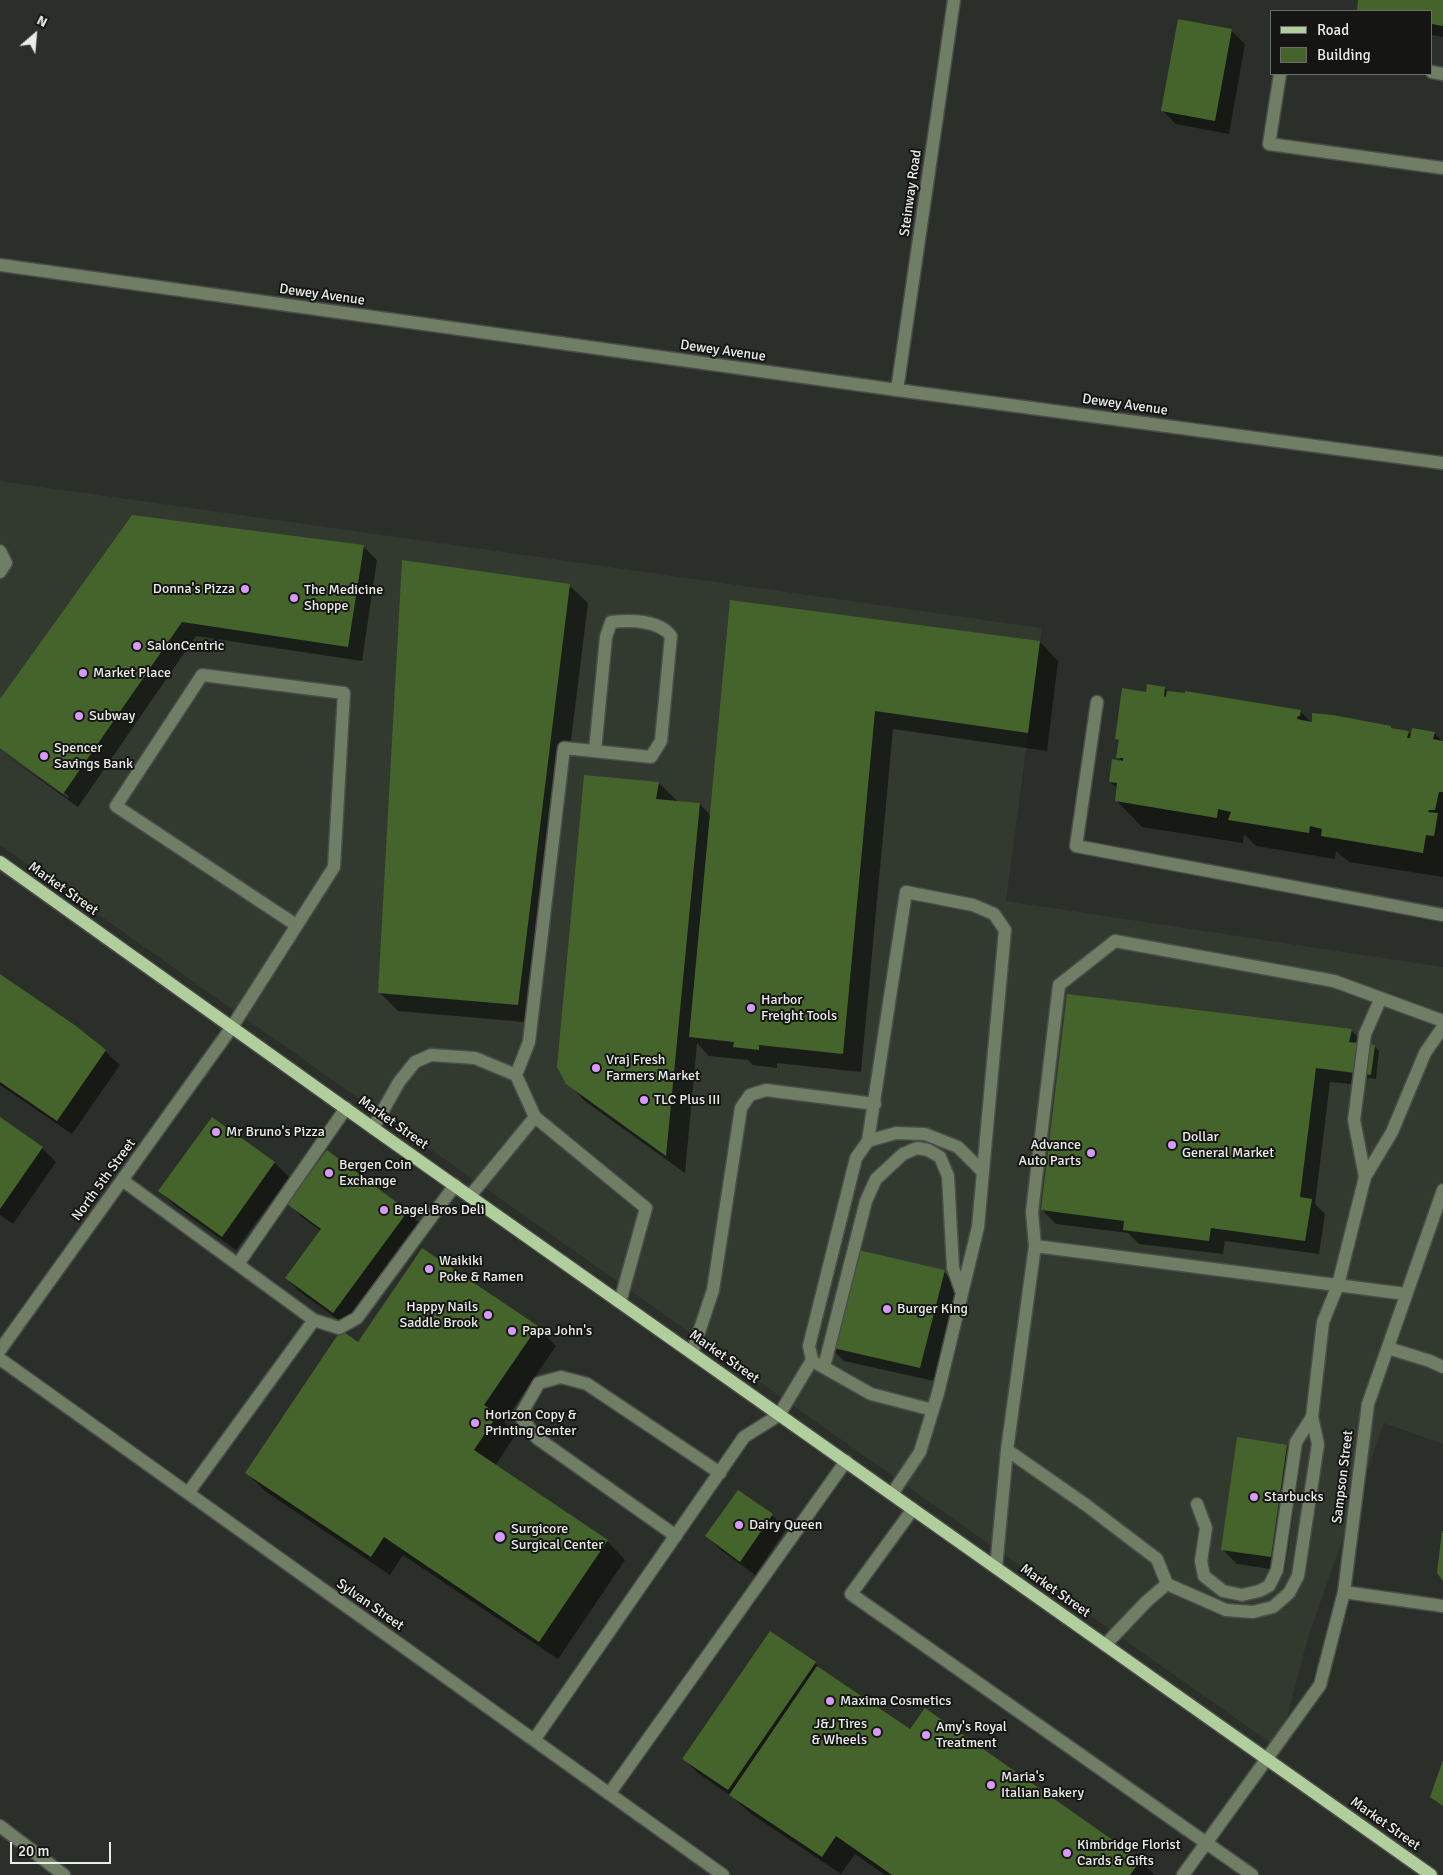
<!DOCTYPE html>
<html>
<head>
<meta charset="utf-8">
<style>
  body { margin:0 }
  #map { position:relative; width:1443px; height:1875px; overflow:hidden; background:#2b2f29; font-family:Signika,sans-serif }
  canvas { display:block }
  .legend { position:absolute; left:1270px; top:10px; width:162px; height:65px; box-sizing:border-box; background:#151614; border:1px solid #6a6c69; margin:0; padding:6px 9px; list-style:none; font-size:15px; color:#eaece8 }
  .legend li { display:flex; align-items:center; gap:10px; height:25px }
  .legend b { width:25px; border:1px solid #6a6c69 }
  .north { position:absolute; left:10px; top:10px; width:50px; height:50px; -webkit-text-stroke:4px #151614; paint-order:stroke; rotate:27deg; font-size:14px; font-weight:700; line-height:20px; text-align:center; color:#eaece8 }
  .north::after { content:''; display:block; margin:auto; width:18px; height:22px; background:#eaece8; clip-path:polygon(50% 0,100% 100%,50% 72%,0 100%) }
  .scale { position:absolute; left:10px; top:1842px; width:101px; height:22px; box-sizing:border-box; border:2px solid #eaece8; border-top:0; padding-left:6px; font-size:15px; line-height:18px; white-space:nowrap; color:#eaece8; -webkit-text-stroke:4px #151614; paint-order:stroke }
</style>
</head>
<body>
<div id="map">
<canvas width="1443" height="1875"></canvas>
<ul class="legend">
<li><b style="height:6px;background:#b0cf9c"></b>Road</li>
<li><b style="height:14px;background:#44642c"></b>Building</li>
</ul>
<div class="north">N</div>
<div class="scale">20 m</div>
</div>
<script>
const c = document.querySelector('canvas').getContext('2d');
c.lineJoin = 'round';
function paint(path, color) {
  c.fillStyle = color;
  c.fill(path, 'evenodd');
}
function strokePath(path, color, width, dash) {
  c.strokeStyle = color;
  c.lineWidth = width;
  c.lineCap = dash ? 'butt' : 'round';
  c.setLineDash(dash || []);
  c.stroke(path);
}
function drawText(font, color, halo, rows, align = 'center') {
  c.font = font + ' Signika,sans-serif';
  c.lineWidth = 4;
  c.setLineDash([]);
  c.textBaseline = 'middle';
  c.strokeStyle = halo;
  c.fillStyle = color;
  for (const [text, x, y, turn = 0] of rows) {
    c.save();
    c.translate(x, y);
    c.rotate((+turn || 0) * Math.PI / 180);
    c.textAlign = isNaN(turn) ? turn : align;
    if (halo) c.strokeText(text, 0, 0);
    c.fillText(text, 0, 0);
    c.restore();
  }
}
paint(new Path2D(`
  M0,481L1042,628L1006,901L1443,967V1444L1384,1423L1308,1637L1279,1749L0,845Z`), '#32392e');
paint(new Path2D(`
  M1360,0H1443V37L1432,35V11H1358Z
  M1231,30L1245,44L1229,134L1176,124L1162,110Z
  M133,516L363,546L377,560L362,661L196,636L78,807L0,751L68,798L69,796L0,747V701Z
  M569,585L588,603L536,1023L398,1011L379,992Z
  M731,602L1040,642L1058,661L1047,751L893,729L861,1072L777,1063V1068L753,1065L748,1060L709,1056L697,1043L685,1173L586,1102L567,1083L659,783L677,801L700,804L711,816Z
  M1164,688L1168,692L1300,711L1313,724L1391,727L1393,730L1408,732L1412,736L1434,733L1443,742V877L1349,862L1336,851L1335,859L1256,846L1244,834L1243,843L1142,827L1116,800L1118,789L1110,782L1123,762L1118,757L1120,742L1117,739L1147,693Z
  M0,975L105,1051L120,1065L72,1134L0,1085Z
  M1351,1030L1365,1044L1375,1047L1379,1051L1376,1079L1361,1077L1360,1085L1330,1082L1315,1204L1325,1214L1319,1254L1225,1241L1223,1254L1139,1244L1128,1233L1056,1224L1042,1210Z
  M0,1118L42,1148L56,1162L13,1224L0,1215Z
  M212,1119L275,1163L289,1177L236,1250L174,1205L160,1191Z
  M289,1204L407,1212L422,1226L347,1326L300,1292L286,1278L321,1231L303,1218Z
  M944,1272L958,1286L934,1381L844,1361L830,1347Z
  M537,1327L556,1346L504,1422L516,1434L495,1466L607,1541L625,1560L558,1659L403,1555L390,1575L265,1491L246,1472L358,1344Z
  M1287,1446L1301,1460L1285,1571L1237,1564L1223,1550Z
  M772,1515L786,1529L755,1575L721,1550L706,1536Z
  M815,1663L822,1671L910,1730L1140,1861L1155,1875H885L855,1854L841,1874L750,1813L734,1798L698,1773L684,1759Z`), '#0007');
paint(new Path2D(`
  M1358,0H1443V26L1432,24V11H1357Z
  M1178,19L1232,29L1215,121L1161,111Z
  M132,515L364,545L348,647L182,622L63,794L0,748V699Z
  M402,560L570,584L518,1005L378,993Z
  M730,600L1040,641L1028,733L875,711L843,1054L759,1045V1050L733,1047L734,1042L689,1037Z
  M1147,684L1165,687L1164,697L1166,696L1167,691L1185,693V691L1301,710L1300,716H1298L1297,719L1312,722V713L1333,715L1391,726V728L1409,731L1407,738H1410L1412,728L1435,732L1433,739L1443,741V792H1439L1435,810H1429L1428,812L1438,813L1434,836L1426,835L1423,853L1321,836L1322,829L1310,826L1309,833L1228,820L1231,812L1218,809L1217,818L1115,801L1117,783L1109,782L1112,759L1123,761V758H1116L1119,740L1115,739L1122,688L1146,692Z
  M584,775L659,782L656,799L700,803L666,1156L566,1084L557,1067Z
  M0,974L76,1026L106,1050L57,1121L0,1082Z
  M1067,994L1352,1029L1349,1042L1375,1045L1371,1075L1316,1068L1300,1197L1312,1199L1305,1241L1211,1228L1209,1241L1123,1230L1124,1221L1041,1210Z
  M0,1117L43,1147L0,1209Z
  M212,1117L275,1162L222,1237L158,1191Z
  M327,1150L408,1211L333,1313L285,1278L321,1229L287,1204Z
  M422,1248L538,1326L484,1405L498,1414L474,1450L608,1540L539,1642L384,1537L371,1557L245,1473L341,1330L358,1342Z
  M854,1249L945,1270L920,1368L829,1347Z
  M1237,1437L1287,1445L1271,1557L1221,1550Z
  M738,1490L773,1514L740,1562L705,1536Z
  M1442,1531H1443V1581L1437,1573Z
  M770,1631L816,1662L728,1790L682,1759Z
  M817,1666L910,1729L925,1708L1141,1860L1130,1875H892L836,1836L822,1857L729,1795Z
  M1443,1760V1806L1430,1797Z`), '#44642c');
const minor = new Path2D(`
  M1432,72L1443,74
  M1280,74L1269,144L1443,168
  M0,265L897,390L1443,463
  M897,390L954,0
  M0,551L6,563L0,572
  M1097,702L1076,846L1443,915
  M516,1075L529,1042L564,748L651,757L661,741L671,636C659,620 630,620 611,622L606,637L595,751
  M373,1128L399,1082L415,1062L431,1055L475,1058L516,1075L535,1117L646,1208L620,1302
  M868,1141L896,1133L925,1134L958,1147L983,1172
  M1365,1177L1354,1120L1365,1034L1381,998
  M122,1180L314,1320
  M470,1196L535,1117
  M1035,1246L1406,1294
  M238,1264L346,1108
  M1388,1348L1430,1361L1443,1367
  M0,1350L232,1027L334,867L344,693L202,675L116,806L296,925
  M692,1353L713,1290L741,1108L750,1095L766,1090L875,1104
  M0,1359L723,1875
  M818,1364L871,1394L933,1410
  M824,1367L866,1201L876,1179L903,1154L917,1148L928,1150L940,1157L948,1176L953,1268L962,1293
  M1007,1450L1086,1505L1157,1559L1167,1584L1226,1610L1253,1612L1273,1607L1289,1593L1298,1576L1318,1444L1312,1417L1323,1322L1338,1285L1365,1177L1392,1132L1425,1053L1443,1027
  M188,1493L314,1320L339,1328L357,1318L455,1185
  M1197,1504L1206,1528L1201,1561L1204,1576L1223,1591L1242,1595L1259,1591L1269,1586L1277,1570L1296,1442L1312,1417
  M913,1509L851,1594L1252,1875
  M676,1536L537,1438L520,1416L539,1383L561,1377L587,1384L720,1473
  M996,1568L1007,1450L1035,1246L1032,1212L1059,985L1115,941L1334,981L1443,1021
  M1344,1592L1443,1606
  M1105,1645L1147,1601L1167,1584
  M534,1740L744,1437L779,1415L812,1360L809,1346L856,1158L868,1141L906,892L973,905L994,914L1005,930L978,1227L938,1393L920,1452L892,1494
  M609,1794L846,1461
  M0,1826L64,1875
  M1183,1875L1320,1685L1344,1592L1368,1404L1443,1190`);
const major = new Path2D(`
  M0,862L373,1128L1431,1875`);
strokePath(minor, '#4a4d48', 15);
strokePath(major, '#4a4d48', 15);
strokePath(minor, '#6f7e65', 12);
strokePath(major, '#b0cf9c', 12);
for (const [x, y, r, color] of [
  [245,589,5,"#d89af8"],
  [294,598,5,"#d89af8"],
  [137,646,5,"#d89af8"],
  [83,673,5,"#d89af8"],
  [79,716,5,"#d89af8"],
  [44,756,5,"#d89af8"],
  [751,1008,5,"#d89af8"],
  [596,1068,5,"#d89af8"],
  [644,1100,5,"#d89af8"],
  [216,1132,5,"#d89af8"],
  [1172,1145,5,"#d89af8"],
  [1091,1153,5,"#d89af8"],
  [329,1173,5,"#d89af8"],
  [384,1210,5,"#d89af8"],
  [429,1269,5,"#d89af8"],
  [887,1309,5,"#d89af8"],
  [488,1315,5,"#d89af8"],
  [512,1331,5,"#d89af8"],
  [475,1423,5,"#d89af8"],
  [1254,1497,5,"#d89af8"],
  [739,1525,5,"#d89af8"],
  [500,1537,6,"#d89af8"],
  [830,1701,5,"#d89af8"],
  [877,1732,5,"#d89af8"],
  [926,1735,5,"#d89af8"],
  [991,1785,5,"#d89af8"],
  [1067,1853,5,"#d89af8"]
]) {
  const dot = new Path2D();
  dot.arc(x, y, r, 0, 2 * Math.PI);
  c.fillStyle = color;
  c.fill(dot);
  strokePath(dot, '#151614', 2);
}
drawText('14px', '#eaece8', '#151614', [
  ["Steinway Road",911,193,-82],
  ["Dewey Avenue",322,295,8],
  ["Dewey Avenue",723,351,8],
  ["Dewey Avenue",1125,405,8],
  ["Market Street",63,889,35],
  ["Market Street",393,1123,35],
  ["North 5th Street",104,1180,-54],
  ["Market Street",724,1357,35],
  ["Sampson Street",1343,1477,-83],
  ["Market Street",1055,1591,35],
  ["Sylvan Street",370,1605,35],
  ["Market Street",1385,1824,35]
]);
drawText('14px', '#eaece8', '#151614', [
  ["Donna's Pizza",235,589,"right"],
  ["The Medicine",304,590],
  ["Shoppe",304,606],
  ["SalonCentric",147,646],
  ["Market Place",93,673],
  ["Subway",89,716],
  ["Spencer",54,748],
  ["Savings Bank",54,764],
  ["Harbor",761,1000],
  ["Freight Tools",761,1016],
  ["Vraj Fresh",606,1060],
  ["Farmers Market",606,1076],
  ["TLC Plus III",654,1100],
  ["Mr Bruno's Pizza",226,1132],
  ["Dollar",1182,1137],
  ["General Market",1182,1153],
  ["Advance",1081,1145,"right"],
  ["Auto Parts",1081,1161,"right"],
  ["Bergen Coin",339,1165],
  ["Exchange",339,1181],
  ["Bagel Bros Deli",394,1210],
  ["Waikiki",439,1261],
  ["Poke & Ramen",439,1277],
  ["Happy Nails",478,1307,"right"],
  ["Saddle Brook",478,1323,"right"],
  ["Burger King",897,1309],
  ["Papa John's",522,1331],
  ["Horizon Copy &",485,1415],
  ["Printing Center",485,1431],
  ["Starbucks",1264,1497],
  ["Dairy Queen",749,1525],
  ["Surgicore",511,1529],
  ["Surgical Center",511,1545],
  ["Maxima Cosmetics",840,1701],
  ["J&J Tires",867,1724,"right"],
  ["& Wheels",867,1740,"right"],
  ["Amy's Royal",936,1727],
  ["Treatment",936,1743],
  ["Maria's",1001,1777],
  ["Italian Bakery",1001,1793],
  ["Kimbridge Florist",1077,1845],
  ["Cards & Gifts",1077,1861]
], 'left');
</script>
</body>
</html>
